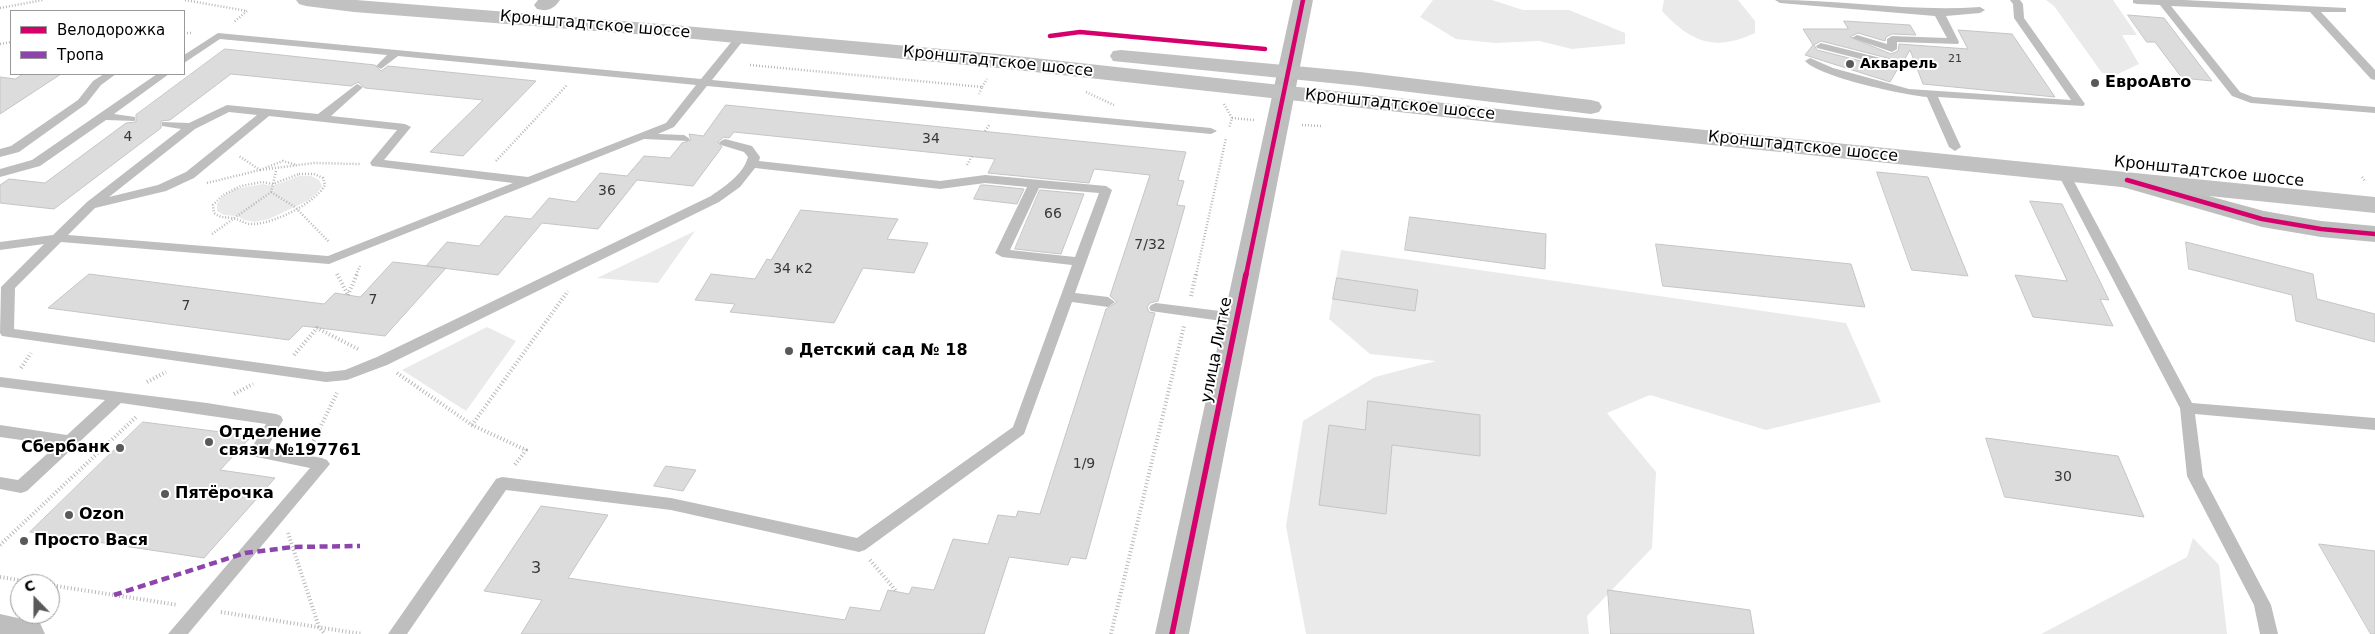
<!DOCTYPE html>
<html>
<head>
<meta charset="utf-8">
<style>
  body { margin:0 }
  #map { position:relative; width:2375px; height:634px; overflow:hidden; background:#fff; font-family:"DejaVu Sans",sans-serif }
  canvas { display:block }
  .legend { position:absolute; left:10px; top:10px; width:175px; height:65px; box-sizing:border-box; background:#fff; border:1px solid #999; margin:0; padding:6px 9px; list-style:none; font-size:15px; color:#000 }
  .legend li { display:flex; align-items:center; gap:10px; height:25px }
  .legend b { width:25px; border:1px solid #999 }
  .north { position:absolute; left:10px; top:574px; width:50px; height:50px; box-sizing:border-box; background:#fff; border:1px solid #999; border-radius:50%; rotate:338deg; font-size:14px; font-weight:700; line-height:20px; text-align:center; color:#000 }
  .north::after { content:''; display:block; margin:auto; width:18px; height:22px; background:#595959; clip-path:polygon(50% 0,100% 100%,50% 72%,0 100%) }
</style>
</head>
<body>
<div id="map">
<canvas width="2375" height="634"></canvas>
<ul class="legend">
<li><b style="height:6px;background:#d6006c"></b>Велодорожка</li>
<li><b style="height:6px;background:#8e44ad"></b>Тропа</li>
</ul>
<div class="north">С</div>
</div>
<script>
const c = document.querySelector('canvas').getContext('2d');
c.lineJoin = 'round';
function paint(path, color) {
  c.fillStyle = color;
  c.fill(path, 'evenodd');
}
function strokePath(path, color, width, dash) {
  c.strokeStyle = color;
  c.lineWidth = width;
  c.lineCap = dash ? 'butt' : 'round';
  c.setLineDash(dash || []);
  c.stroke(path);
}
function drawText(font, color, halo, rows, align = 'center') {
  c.font = font + ' "DejaVu Sans",sans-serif';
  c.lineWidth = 4;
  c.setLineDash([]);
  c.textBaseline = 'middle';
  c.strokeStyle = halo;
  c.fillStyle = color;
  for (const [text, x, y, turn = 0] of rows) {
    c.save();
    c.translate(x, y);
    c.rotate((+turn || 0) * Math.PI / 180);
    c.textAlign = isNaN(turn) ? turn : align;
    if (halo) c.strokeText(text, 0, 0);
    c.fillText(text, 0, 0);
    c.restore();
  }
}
paint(new Path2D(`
  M1433,0H1492L1523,10H1569L1625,33V44L1572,49L1539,41L1495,43L1456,39L1420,17Z
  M1664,0H1738L1755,21V33C1714,52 1691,42 1662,11Z
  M2046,0H2113L2137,35H2122L2139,64L2116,75L2102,73L2054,6Z
  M299,176H311L319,180L322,186L317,193L307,201L269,219L255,222L244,220L237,216L224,215L217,211V204L223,196L235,189L263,184L272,186Z
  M695,231L658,283L597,278Z
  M1341,250L1846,323L1881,402L1766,430L1650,395L1607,413L1656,472L1652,548L1587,616L1589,634H1306L1286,526L1303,421L1375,377L1436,361L1370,354L1329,319Z
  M487,327L516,341L466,411L402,370Z
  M2193,538L2219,565L2227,634H2041L2187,557Z`), '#eaeaea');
const building = new Path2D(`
  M2128,15L2164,18L2212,81L2182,78L2155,42H2147Z
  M1844,21L1910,25L1916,35L1892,34L1886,37L1885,41L1858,33L1850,37L1891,54L1898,51L1899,44L1968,49L1958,30L2012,34L2055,97L1923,84L1910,50L1903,62L1821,41L1814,45L1817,50L1897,70L1890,82L1805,55L1813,45L1803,29H1848Z
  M225,49L375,65L381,71L388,66L536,81L463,156L430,152L483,100L365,88L358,82L351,86L231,74L170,120L161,121V128L54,209L0,203V185L9,179L45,183L126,123L136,122V115Z
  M23,74H61L0,114V77L15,79Z
  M726,105L1186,152L1178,180L1184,181L1177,205L1185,206L1158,301L1150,303L1147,307L1149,312L1155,313L1086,559L1071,557L1068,565L1009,557L984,634H521L542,600L484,591L541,506L608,515L568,578L845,620L850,607L880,611L888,590L909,594L912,587L934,590L953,539L988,544L998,515L1016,517L1018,511L1040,514L1106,309L1117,302L1110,296L1150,175L1094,169L1089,183L988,173L995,159L734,132L729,138L724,137L718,142L722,147L693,186L637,180L598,229L542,223L498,275L426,266L447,242L479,246L505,216L531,219L549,198L576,202L600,173L627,176L644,156L670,158L682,143L691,140L689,134L703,136Z
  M1877,172L1928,177L1968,276L1912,270Z
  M981,185H985L1024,189L1017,204L974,199Z
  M1040,190L1084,194L1061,254L1015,249Z
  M2030,201L2062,204L2109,300L2100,299L2113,326L2033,317L2015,275L2067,281Z
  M801,210L898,219L887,239L928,243L914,273L863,268L834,323L730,312L735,304L695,300L711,274L755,279L767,259L771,260Z
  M1410,217L1546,234L1545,269L1405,250Z
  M2186,242L2313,274L2317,299L2375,314V342L2296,321L2292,295L2189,269Z
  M1656,244L1851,264L1865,307L1663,286Z
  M393,262L446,268L385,336L303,326L289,340L48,308L89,274L324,304L335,293L360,297Z
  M1337,278L1418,290L1415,311L1333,299Z
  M1368,401L1480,415V456L1392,445L1386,514L1319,505L1329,425L1365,430Z
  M143,422L252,436L220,470L275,478L204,558L30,532Z
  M1986,438L2118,456L2144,517L2005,497Z
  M666,466L696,470L683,491L654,486Z
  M2319,544L2375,551V634H2371Z
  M1608,590L1750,610L1754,634H1611Z`);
paint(building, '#dcdcdc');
strokePath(building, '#c5c5c5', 1);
strokePath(new Path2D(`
  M185,0L247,11L234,22
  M0,8L43,0
  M184,33H193
  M0,44L11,42
  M750,65L982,87L979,94
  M982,87L987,79
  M1086,92L1114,105
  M1224,104L1232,118L1229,128
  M1232,118L1254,120
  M1302,125L1321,126
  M985,131L990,124
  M496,161L567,85
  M967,165L972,156
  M260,170L314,163L361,164
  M260,170L283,161L297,165
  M299,174H314L323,178L325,185C315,203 275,223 254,224C245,225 240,219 232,218C224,217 221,218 214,213L213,205L223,195L241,186L262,182L273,184Z
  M2362,177L2365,181
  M207,183L260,170L239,156
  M271,192L295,207L329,242
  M212,234L271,192L276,171
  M356,275L360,266
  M1196,275L1226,138`), '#b8b8b8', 2.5, [1, 2]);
strokePath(new Path2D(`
  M337,274L348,295
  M348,295L357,274
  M1191,296L1196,274
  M294,355L317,328L360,350
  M21,368L31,353
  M397,373L472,425L526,450L514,466
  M147,382L166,372
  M234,394L253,384
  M472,425L568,291
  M312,444L337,393
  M288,533L319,627L325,634
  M0,545L136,417
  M870,560L897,592
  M0,577L44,584
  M50,585L178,605
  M221,612L362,634
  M1111,634L1184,326`), '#b8b8b8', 4, [1, 2.5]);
paint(new Path2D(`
  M1775,0C1844,0 1912,12 1980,7L1985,10L1980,13L1946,16L1959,42L1958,44L1897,42V49L1892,52L1852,38L1857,35L1887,44V39L1892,36L1947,38L1935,16L1780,3Z
  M2010,0H2020L2023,4L2024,18L2085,104L2083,106L1938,97L1961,147L1955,151L1949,147L1927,97C1904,95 1819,77 1805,61L1810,58L1833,68L1909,89L2071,100L2014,18L2013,4Z
  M2133,0H2184L2346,8V12H2321L2375,70V80L2371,79L2310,12L2171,6L2240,92L2253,97L2375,107V113L2251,103L2232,96L2160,5L2137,4L2133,3Z
  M218,33L701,79L737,35L741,34L746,37L712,80L1211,128L1217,131L1211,134L707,86L674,127L658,134L684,135L690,139L688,141L644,139L329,264L61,242L15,288L14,329L326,372L345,370L377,357L711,196C725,186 743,175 748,157L744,152L721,145L719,143L721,141L725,139L752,146L760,157L759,161L940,181L985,175L1106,186L1112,190L1075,293L1108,297L1115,302L1108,307L1072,302L1024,434L865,550L859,552L671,510L506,490L407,634H388L496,479L502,477L671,498L857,538L1013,427L1072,265L1002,257L995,253L1027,187L985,183L940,189L755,168L740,187L719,202L387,365L347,380L326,382L2,336L0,333L1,287L44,244L0,250V242L53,235L87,202L181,129L162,126V122L189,123L227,105L318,114L357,84L363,87L361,89L331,116L405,124L411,127L384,160L528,177L666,123L696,85L398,56L381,69L376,66L387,55L220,39L184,63V55ZM229,112L257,115L186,172L158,185L109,197L195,129ZM269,116L397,130L372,160L370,163L372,166L513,183L328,256L68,235L95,208L166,191L194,178ZM1039,188L1099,193L1075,257L1010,250Z
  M1821,43L1904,64L1905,66L1900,69L1817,48L1816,46Z
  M104,74H116L101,85L86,104L19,152L0,157V149L11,146L78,100L93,81Z
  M157,74H169L114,114L135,117V121L106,120L40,166L0,177V169L32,160Z
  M2064,170L2070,174L2192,403L2375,418V430L2195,414L2203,476L2271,605L2278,634H2260L2254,605L2187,476L2180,408L2058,174Z
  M1156,303L1236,313L1243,318L1236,323L1151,311L1149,308L1151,305Z
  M0,377L207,403L276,414L281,416L283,420L267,448L322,458L327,460L330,464L188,634H168L310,468L252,456L249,452L266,424L121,403L27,491L21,493L0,489V477L18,480L57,445L0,437V425L67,435L105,400L0,387Z`), '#bebebe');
paint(new Path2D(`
  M538,0H560C554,9 547,12 537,9L534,5Z
  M1293,0H1313L1189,634H1155Z
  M2128,174L2264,211L2321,221L2375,226V242L2321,237L2262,227L2119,186L2116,181L2119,176Z
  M0,614L40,623L45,634H0Z`), '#bebebe');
paint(new Path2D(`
  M296,0H356L673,25L998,54L1526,112L2375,197V213L1526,126L998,68L673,37L354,12L306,6L299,4Z
  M1121,50L1360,72L1591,100L1599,102L1602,107L1599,112L1591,114L1360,86L1113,61L1110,56L1113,51Z`), '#c1c1c1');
strokePath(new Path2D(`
  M114,595L245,553L293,547L360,546`), '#8e44ad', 4.5, [8, 4.5]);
strokePath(new Path2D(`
  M1050,36L1080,32L1265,49
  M2127,180L2262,219L2321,229L2375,234
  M1246,275L1303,0`), '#d6006c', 4.5);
strokePath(new Path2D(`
  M1172,634L1246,274`), '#d6006c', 5.5);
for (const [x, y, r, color] of [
  [1850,64,5,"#595959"],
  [2095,83,5,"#595959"],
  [789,351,5,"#595959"],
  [209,442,5,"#595959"],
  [120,448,5,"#595959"],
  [165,494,5,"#595959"],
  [69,515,5,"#595959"],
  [24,541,5,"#595959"]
]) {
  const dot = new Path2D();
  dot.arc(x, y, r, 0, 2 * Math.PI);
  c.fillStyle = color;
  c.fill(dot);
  strokePath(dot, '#fff', 2);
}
drawText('11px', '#373737', null, [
  ["21",1955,59]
]);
drawText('bold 14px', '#000', '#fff', [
  ["Акварель",1860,64]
], 'left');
drawText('14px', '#373737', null, [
  ["4",128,137],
  ["34",931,139],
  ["36",607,191],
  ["66",1053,214],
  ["7/32",1150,245],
  ["34 к2",793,269],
  ["7",373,300],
  ["7",186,306],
  ["1/9",1084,464],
  ["30",2063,477]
]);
drawText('16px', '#000', '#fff', [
  ["Кронштадтское шоссе",595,25,5],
  ["Кронштадтское шоссе",998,62,6],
  ["Кронштадтское шоссе",1400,105,6],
  ["Кронштадтское шоссе",1803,147,6],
  ["Кронштадтское шоссе",2209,172,6],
  ["улица Литке",1217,350,-79]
]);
drawText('bold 16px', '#000', '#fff', [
  ["ЕвроАвто",2105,83],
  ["Детский сад № 18",799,351],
  ["Отделение",219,433],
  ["связи №197761",219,451],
  ["Сбербанк",110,448,"right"],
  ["Пятёрочка",175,494],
  ["Ozon",79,515],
  ["Просто Вася",34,541]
], 'left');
drawText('16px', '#373737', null, [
  ["3",536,569]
]);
</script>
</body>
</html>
